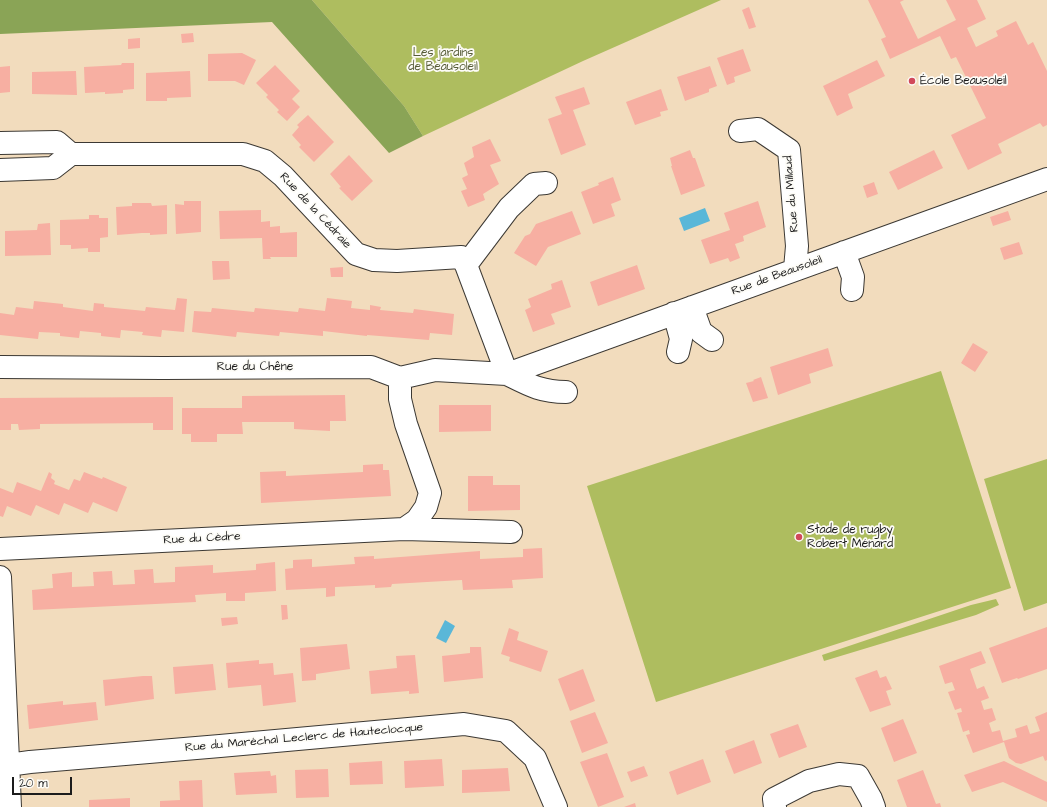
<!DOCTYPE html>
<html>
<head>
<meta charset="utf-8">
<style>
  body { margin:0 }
  #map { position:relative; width:1047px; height:807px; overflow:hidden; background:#f2dcbd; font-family:"Architects Daughter",sans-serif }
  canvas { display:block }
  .scale { position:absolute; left:12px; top:777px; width:60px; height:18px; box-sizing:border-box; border:2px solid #1c1c1c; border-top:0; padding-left:5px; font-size:12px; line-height:14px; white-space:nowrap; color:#1c1c1c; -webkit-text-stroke:3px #fdfcf7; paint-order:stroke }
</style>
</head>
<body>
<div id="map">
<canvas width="1047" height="807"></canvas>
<div class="scale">20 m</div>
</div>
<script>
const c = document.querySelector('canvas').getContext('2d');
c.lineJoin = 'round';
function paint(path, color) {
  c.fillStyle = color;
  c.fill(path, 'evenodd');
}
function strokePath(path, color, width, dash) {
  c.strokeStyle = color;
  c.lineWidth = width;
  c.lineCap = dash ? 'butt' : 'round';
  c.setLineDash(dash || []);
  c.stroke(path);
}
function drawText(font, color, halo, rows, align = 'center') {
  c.font = font + ' "Architects Daughter",sans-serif';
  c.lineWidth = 3.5;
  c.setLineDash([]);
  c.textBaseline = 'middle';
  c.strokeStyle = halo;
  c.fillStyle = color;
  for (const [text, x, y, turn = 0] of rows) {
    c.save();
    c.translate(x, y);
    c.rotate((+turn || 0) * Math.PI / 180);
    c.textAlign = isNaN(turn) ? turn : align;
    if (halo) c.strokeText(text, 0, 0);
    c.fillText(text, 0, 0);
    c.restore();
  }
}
paint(new Path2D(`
  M312,0H721L583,61L423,136L404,106Z
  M941,371L1011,588L656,702L587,486Z
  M1047,459V603L1024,611L984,479Z
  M996,599L999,605L976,615L824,661L822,655L971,605Z`), '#aebd5f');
paint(new Path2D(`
  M0,0H312L404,106L423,136L389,153L272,22L0,34Z`), '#8aa456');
paint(new Path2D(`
  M705,208L710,221L684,231L679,218Z
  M445,620L455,626L446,643L436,638Z`), '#5ab7d8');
paint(new Path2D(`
  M868,0H904L900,2L918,39L956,20L946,0H977L986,19L967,28L976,47L998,36L996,31L1016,21L1028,45L1033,42L1047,71V125L1043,127L1040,123L998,144L1002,153L968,170L951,135L986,118L956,57L951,59L940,36L890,59L881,39L886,37Z
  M749,7L756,27L749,29L742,10Z
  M193,33L194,42L182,43L181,34Z
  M140,38V48L128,49V39Z
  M743,49L751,71L734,77L735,82L727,85L717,58Z
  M242,53L256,60L244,85L235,81H208V54Z
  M877,60L885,76L848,94L853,108L837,116L823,86Z
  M122,63H134V89L123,90V93L105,94V92L85,93L84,67L121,65Z
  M275,65L300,91L292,99L300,107L287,121L277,112L279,110L266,97L268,95L256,83Z
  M10,66V92L0,93V67Z
  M710,66L717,86L709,89V92L685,101L677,77Z
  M76,71L77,95L32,94V72Z
  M190,71L191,97L167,98V101H146V73Z
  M584,87L590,104L573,110L586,145L561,155L548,119L562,114L555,97Z
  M661,89L668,110L660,112L661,116L635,125L626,102Z
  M308,115L334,142L314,162L299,147L301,145L292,135L299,127L297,125Z
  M490,139L501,161L490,165L499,184L483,194L485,200L468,207L461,191L467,189L462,178L468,175L464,163L474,157L472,147Z
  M690,150L693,158H695L705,186L681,195L671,166H672L670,158Z
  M934,150L943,168L898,190L889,172Z
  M349,155L373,181L352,201L339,188L341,187L330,174Z
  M613,177L621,200L611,204L615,216L593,224L581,192L599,185L598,183Z
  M874,182L878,194L867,198L863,186Z
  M184,201H201V232L176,234L175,204L184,205Z
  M758,201L766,227L743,236L744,241L735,244L740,258L730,262L728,258L710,264L701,240L730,230L724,213Z
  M132,203H151L152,206L167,205V234L150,235V233H142L117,235L116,207L132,206Z
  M261,210V222L270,221V227L280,226V233L297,232V257H270L271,259H263L262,238L220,239L219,211Z
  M572,211L581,234L548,247L536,266L514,253L525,236L530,234L536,224Z
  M1008,211L1011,220L993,226L990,217Z
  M89,215H99V218H108V237L100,238V252H88V248L71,249V245H60V220L89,219Z
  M50,223L51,255L5,256V231L37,230L38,224Z
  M1019,242L1023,254L1004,260L1000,248Z
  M212,261H229L230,279L213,280Z
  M637,265L645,289L598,306L590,282Z
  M343,267V277H331L330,268Z
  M562,280L571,307L551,314L555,324L533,332L525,310L531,307L528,299L552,289L551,284Z
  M177,298L187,299L184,332L162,330L161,337L142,335L143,332L121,330L120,338L101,336V333L80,331L79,338L60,336V333L39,332L38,339L0,335V313L14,315L16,307L33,309L34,301L63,304V307L93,311L94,303L104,304V307L145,311L146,307L175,310Z
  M327,298L352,301L351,308L370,310V305L381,307L380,310L413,313L414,309L454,314L452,335L430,333L429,340L367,335V336L323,331V336L280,332L279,336L237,332L236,337L192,332L194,311L211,312L212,308L254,312L255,308L298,312L299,308L325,311Z
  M973,343L988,352L975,372L961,363Z
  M828,348L833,366L809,374L811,383L778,395L770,367Z
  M761,377L768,398L753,402L746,383L754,381L753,380Z
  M345,395L346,421H330V431L294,429V422H242L243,434H217V442H191V434H182V408H242V396Z
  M173,397V430H153V423L40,424V429L19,430L18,424H11V430H0V398Z
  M439,405H491V431L439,432Z
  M383,464V470H389L391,496L261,503L260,472L286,471V476L363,472V465Z
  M49,472L52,474L51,478L55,481L54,484L69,490L74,479L80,481L84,472L102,479L103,477L127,487L117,512L93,502L88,513L64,503L59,515L36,505L31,516L7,506L3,517L0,516V488L13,493L17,482L41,491Z
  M468,476H493V485H520V510L468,511Z
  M542,548L543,578L512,580L513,588L463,590L462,580L392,584L391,587L375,588V585L335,587V596L326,597V588L286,590L285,569L293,568V560L312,559V567L355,564L354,557L374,556V559L480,551V559L523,557V549Z
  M275,562L276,591L245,593V601H226V593L195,595L196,602L33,610L32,590L53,588L52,574L72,572V587L94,586L93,572L112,571L113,585L135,584L134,570L153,569L154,583L175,582V567L213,565V573L256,570V564Z
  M281,605H287L288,619L282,620Z
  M237,617L238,624L222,626L221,618Z
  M1047,627V669L1018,679L1017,678L1002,683L989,648Z
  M509,628L519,632L517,640L548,651L541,672L509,661L510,657L501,654Z
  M347,644L350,669L316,674V680L302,681L300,648Z
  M470,647H481L483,678L444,682L442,656L470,653Z
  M981,651L986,663L970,669L977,689L984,686L989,698L981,701L984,710L992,708L996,720L989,723L992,732L1000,730L1003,741L1017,737L1015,729L1027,725L1030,734L1040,731L1035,717L1047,712V760L1045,761L1043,756L1021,764L1016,763L1009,758L1004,742L973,753L966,735L970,734L969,730L963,732L957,713L962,712L961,708L955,710L948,692L955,690L952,682L945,684L939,666Z
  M415,655L419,693L409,694V691L371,694L369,671L397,668L396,656Z
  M259,660V664L273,663L274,675L293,673L296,702L263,706L261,685L228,688L226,663Z
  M213,664L216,690L175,694L173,667Z
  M583,669L595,701L570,711L558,679Z
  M877,670L880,678L886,676L892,689L886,691L891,705L870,712L855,678Z
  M143,676H152L154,699L105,706L103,680Z
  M63,701V705L96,702L98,720L29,729L27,705Z
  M595,712L608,743L582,753L570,721Z
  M903,719L917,753L894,762L881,728Z
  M798,724L807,747L779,758L770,734Z
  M754,740L762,763L734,774L725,751Z
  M607,753L624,797L598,807L580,762Z
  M442,759L444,786L405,788L404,761Z
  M703,759L711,782L677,795L669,772Z
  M382,761L383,784L350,785L349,763Z
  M1004,761L1047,782V802L1003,782L972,792L964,775Z
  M644,766L648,776L631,782L627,772Z
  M508,768L510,791L462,793V770Z
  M328,769L329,797L296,798L295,770Z
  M923,770L936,804L940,803L941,807H907L897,780Z
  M270,771L271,776L276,775L277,793L236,795L234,773Z
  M202,780L203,807H160V801L180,800L179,781Z
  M130,798V807H89V800Z
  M635,803L636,807H624Z`), '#f7afa2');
const minor = new Path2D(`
  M740,131L758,129L789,150L797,246L795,269
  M0,143L57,142L71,154
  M0,170L53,168L71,154H243L265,161L283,176L356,254L374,260L397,261L461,257L466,265L507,374
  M844,252L853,277L852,290
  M466,265L509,208L534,184L546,183
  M692,307L701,332L712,340
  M674,313L681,339L678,352
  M0,367L163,368L371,367L400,378L435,370L507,374L1047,179
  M507,374C529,385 541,392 566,392
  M404,529L511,532
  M0,549L404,529L417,520L426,507L430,493L406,424L400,399V378
  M0,577L10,807
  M0,766L30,762L220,746L464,724L506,731L535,758L556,807
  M775,807L774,799L809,781L839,774L858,776L871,799L874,807`);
strokePath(minor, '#3c3934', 24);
strokePath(minor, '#fff', 22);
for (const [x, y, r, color] of [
  [912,81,4,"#d1495b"],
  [799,537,4,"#d1495b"]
]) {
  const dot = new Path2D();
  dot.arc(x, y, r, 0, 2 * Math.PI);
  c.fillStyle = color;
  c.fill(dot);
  strokePath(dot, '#fdfcf7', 1.5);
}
drawText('12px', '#565c37', '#fdfcf7', [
  ["Les jardins",443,53],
  ["de Beausoleil",443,67]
]);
drawText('12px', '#1c1c1c', '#fdfcf7', [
  ["École Beausoleil",920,81],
  ["Stade de rugby",807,530],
  ["Robert Ménard",807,544]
], 'left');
drawText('12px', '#1c1c1c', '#fdfcf7', [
  ["Rue du Millaud",792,194,-95],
  ["Rue de la Cédraie",315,211,47],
  ["Rue de Beausoleil",777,276,-20],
  ["Rue du Chêne",255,367],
  ["Rue du Cèdre",202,539,-3],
  ["Rue du Maréchal Leclerc de Hauteclocque",304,738,-5]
]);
</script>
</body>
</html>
